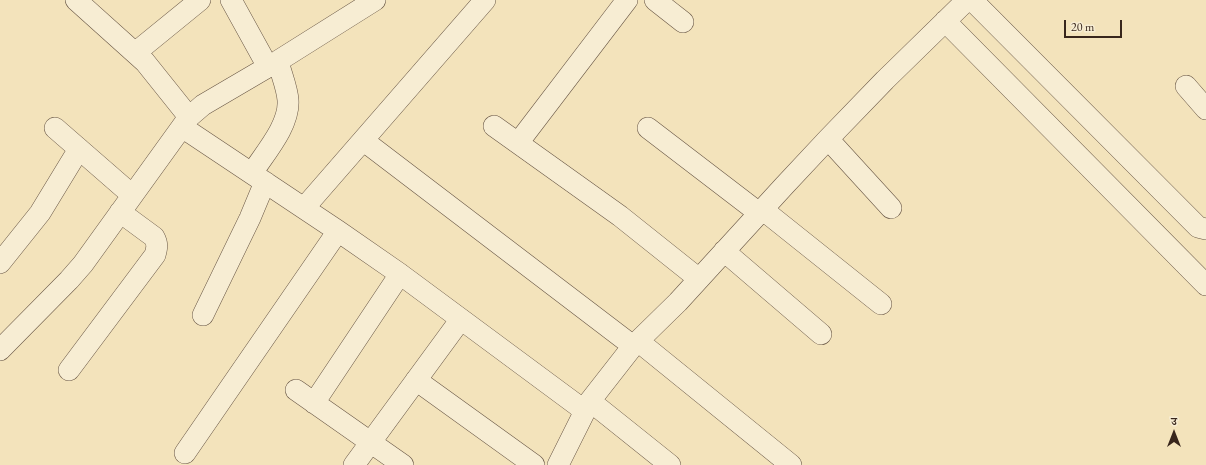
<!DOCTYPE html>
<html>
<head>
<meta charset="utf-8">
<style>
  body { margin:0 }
  #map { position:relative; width:1206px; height:465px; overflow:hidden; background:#f3e3bb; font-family:"EB Garamond","Noto Serif Devanagari",serif }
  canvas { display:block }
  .north { position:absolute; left:1154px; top:413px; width:40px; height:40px; -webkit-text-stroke:3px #f7edd3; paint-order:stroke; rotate:0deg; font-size:11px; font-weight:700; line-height:16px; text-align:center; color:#38261c }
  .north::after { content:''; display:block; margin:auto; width:14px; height:18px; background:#38261c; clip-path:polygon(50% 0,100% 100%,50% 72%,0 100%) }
  .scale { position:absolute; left:1064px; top:20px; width:58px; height:18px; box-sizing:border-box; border:2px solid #38261c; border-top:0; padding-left:5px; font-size:12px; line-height:14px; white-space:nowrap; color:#38261c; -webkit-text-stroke:3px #f7edd3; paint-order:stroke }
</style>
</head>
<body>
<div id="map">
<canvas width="1206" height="465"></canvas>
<div class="north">उ</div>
<div class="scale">20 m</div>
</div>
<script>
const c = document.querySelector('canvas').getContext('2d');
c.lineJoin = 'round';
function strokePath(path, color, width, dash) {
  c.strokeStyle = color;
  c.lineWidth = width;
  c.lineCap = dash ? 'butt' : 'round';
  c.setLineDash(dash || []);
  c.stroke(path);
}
const minor = new Path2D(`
  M76,0L145,62L189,117
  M231,0L268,67
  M655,0L683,22
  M972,0L1198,227L1206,229
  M945,21L1206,285
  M135,53L200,0
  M1186,86L1206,109
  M494,126L620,216L699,279
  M182,127L338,231L400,274L585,411
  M55,128L132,195
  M648,128L759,213
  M828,139L891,208
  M364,141L633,346
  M518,143L627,0
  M252,173C265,153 290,125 288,100C287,87 281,74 278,61
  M304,208L485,0
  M762,209L881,304
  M724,251L821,334
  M0,263L40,213L79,149
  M203,315L250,218L265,182
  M638,341L791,465
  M0,350L69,280L83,264L189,117L203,105L278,61L375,0
  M69,370L155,255C157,248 158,244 154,237L120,212
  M416,380L534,465
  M296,390L403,465
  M590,401L670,465
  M314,403L400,274
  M185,453L338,231
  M354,465L461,319
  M558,465L590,401L633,346L678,302L784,186L828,139L885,80L967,0`);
strokePath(minor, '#675544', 22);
strokePath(minor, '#f7edd3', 21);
</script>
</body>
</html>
